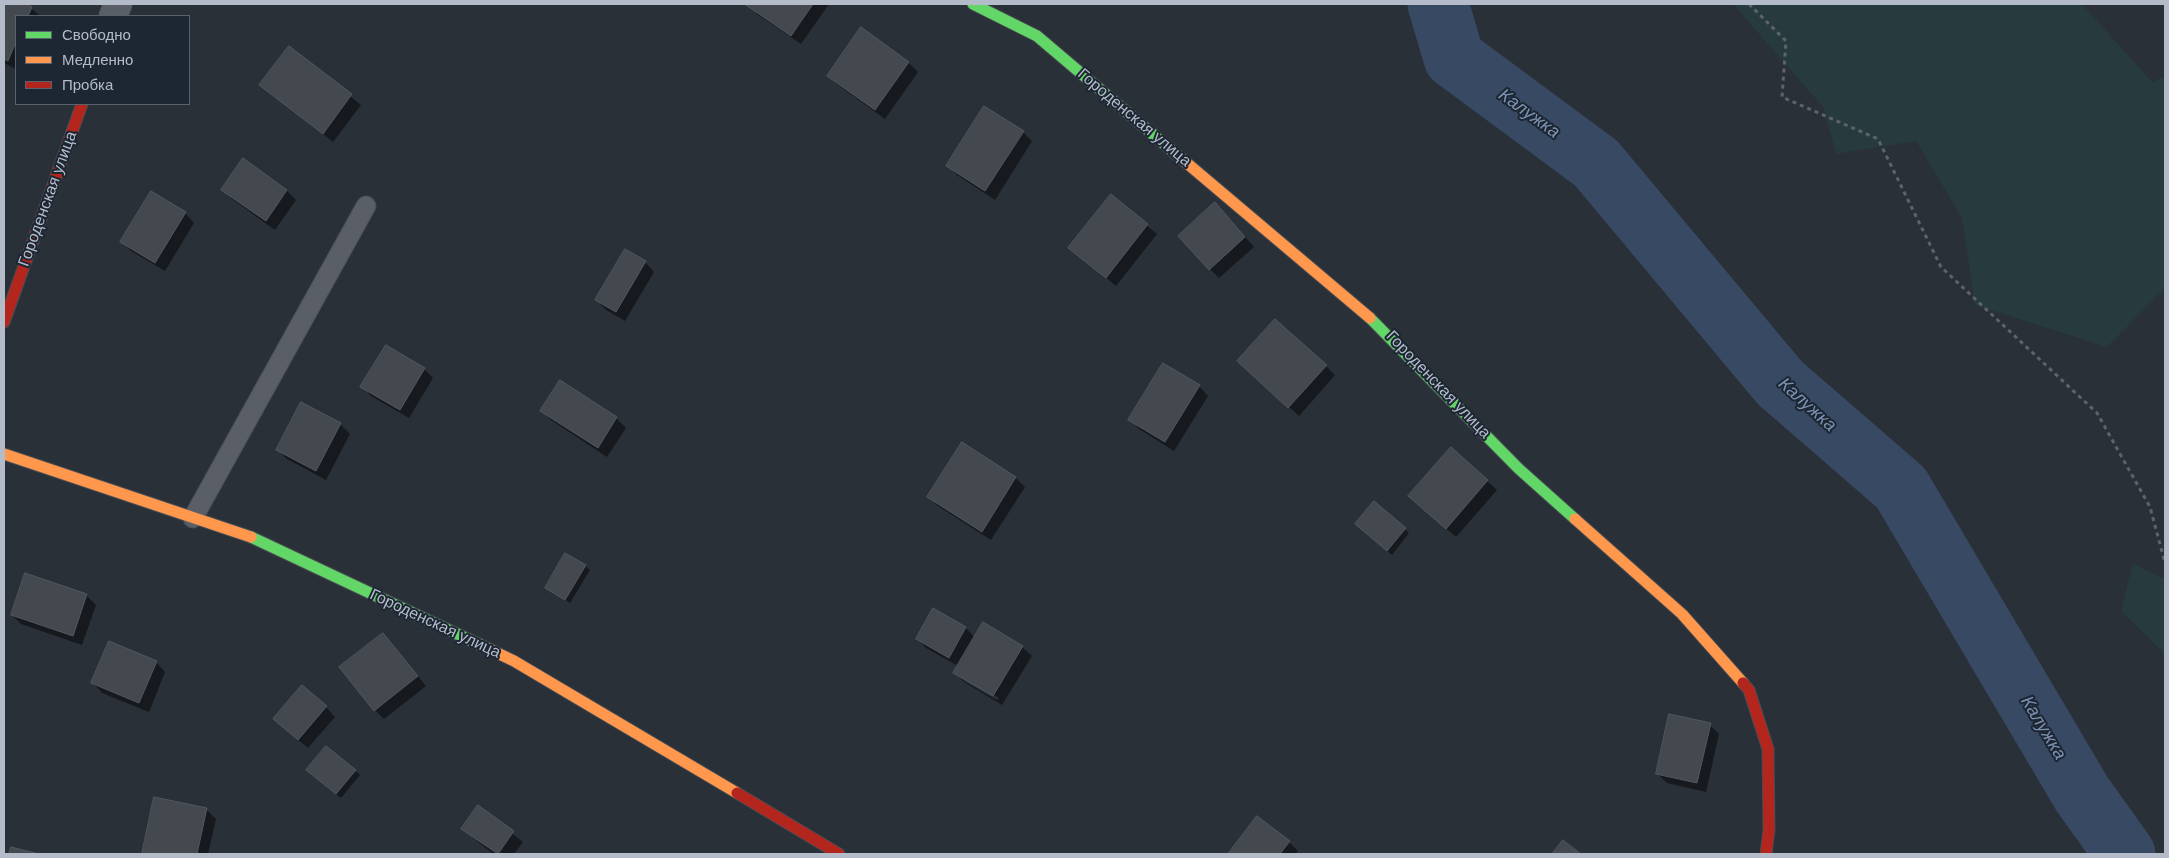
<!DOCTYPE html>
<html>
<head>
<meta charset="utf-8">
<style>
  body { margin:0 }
  #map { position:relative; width:2169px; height:858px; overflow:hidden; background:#2a3038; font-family:Helvetica,sans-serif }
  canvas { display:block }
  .frame { position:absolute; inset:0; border:5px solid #b4bcc9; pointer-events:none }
  .legend { position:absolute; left:15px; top:15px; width:175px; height:90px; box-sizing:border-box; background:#1d2633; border:1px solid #59626f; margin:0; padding:6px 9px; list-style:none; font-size:15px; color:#b4bcc9 }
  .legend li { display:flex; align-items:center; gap:10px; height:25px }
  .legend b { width:25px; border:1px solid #59626f }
</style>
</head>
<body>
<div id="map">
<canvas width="2169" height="858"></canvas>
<div class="frame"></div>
<ul class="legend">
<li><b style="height:6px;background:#63d668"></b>Свободно</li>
<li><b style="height:6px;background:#ff974d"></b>Медленно</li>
<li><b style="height:6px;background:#b3261e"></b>Пробка</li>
</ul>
</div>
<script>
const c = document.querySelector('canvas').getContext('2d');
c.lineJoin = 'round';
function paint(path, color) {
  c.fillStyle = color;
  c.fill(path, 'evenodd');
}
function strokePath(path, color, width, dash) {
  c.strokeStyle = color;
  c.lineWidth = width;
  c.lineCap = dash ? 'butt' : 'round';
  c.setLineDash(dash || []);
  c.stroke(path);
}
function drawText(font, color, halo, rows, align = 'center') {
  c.font = font + ' Helvetica,sans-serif';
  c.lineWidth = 4;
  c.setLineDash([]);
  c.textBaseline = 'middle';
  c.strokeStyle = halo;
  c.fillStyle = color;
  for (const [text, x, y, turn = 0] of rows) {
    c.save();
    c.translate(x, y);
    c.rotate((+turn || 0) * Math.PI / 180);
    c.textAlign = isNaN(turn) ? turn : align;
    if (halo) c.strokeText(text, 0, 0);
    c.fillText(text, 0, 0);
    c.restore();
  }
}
paint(new Path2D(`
  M1733,4H2082L2152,82L2165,77V288L2107,347L1975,305L1962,218L1916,141L1836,154L1823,107Z
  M2133,563L2165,580V654L2121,611Z`), '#273a3e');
paint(new Path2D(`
  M4,4H23L31,8L40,16H16V69L4,63Z
  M749,4H829L801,44L757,14Z
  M862,29L909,63L918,72L885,119L838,85L828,76Z
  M289,47L361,105L333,142L261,85Z
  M1023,132L1032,141L995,200L957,175L948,166Z
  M243,160L287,191L296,200L275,230L232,199L223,190Z
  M1111,196L1157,234L1116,286L1070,247Z
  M185,213L194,223L165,271L131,251L121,241Z
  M1224,213L1254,247L1219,278L1210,269Z
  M645,262L654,272L625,321L606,310L597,300Z
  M1326,366L1335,375L1299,416L1248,370Z
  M424,369L433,378L409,418L371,396L362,387Z
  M560,382L616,418L626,428L607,457L551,420L542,411Z
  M1199,386L1208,396L1174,451L1139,429L1130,419Z
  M301,404L340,424L350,434L326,480L287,459L277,449Z
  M1451,449L1497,490L1456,537L1419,505Z
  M1016,478L1025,487L991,540L938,506L929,497Z
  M1361,528L1405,529L1409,533L1392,555Z
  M585,566L590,570L570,603L546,587Z
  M86,595L96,605L82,645L21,624L12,615Z
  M933,610L966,628L975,638L1022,647L1032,656L1002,705L964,682L955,672L958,666L926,648L917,638ZM964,678L999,698L997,700L964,681Z
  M383,634L426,686L384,719L375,710Z
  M156,662L165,672L149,712L102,693L93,683Z
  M326,707L335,717L308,748L284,728Z
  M1710,725L1719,734L1706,792L1667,783L1657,773Z
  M355,771L360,775L341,798L313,775Z
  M155,799L207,810L216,819L208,854H144Z
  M478,807L523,842L514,854H493L462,829Z
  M1257,817L1289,842L1298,851L1296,854H1229Z`), '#0007');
strokePath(new Path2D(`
  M1438,4L1454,58L1596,163L1780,383L1901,488L2082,794L2125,854`), '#384963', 61);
const building = new Path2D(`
  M4,4H26L32,7L28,16H16V42L8,61L4,59Z
  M747,4H813L791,36L746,5Z
  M861,27L909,62L875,110L827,76Z
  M289,46L352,94L323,134L259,85Z
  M984,106L1024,131L985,191L946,166Z
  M243,158L287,190L266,221L221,190Z
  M151,191L186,212L155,263L120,242Z
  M1111,194L1148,224L1106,278L1068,248Z
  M1215,202L1245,237L1209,270L1178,236Z
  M625,249L646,261L616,312L595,300Z
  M1275,319L1327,365L1288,408L1237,361Z
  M386,345L425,368L400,410L360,387Z
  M1163,363L1200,385L1165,442L1128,420Z
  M560,380L617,417L598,448L540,411Z
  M301,402L341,423L316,471L276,450Z
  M962,442L1016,477L982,532L927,497Z
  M1451,447L1488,480L1446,529L1408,496Z
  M1374,501L1406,528L1387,551L1355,524Z
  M565,553L586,565L565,600L545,588Z
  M25,573L87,594L73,636L11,615Z
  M933,608L966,627L949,658L916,639Z
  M983,622L1023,646L993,696L953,673Z
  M383,633L418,676L374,711L339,667Z
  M109,641L157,661L139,703L91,683Z
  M302,685L327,706L298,740L273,719Z
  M1669,714L1711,723L1697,783L1656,774Z
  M326,746L356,770L336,794L306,770Z
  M154,797L207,808L197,854H142Z
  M478,805L514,831L498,854L461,829Z
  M1257,816L1290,841L1280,854H1228Z
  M1563,840L1581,854H1552Z
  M11,847L39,854H9Z`);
paint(building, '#444950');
strokePath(building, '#52575f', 1);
const lane = new Path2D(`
  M193,518L366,206`);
const street = new Path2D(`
  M113,16L118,4`);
const fast = new Path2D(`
  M973,4L1037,36L1182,159
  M1370,318L1519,469L1575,519
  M251,537L489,649`);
const slow = new Path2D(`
  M1182,159L1370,318
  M4,454L251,537
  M1575,519L1682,614L1743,683
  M489,649L514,661L737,793`);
const jam = new Path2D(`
  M4,322L82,104
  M1743,683L1749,690L1768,749L1769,830L1766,854
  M737,793L839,854`);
strokePath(lane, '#484c53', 21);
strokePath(street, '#484c53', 29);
strokePath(fast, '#484c53', 13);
strokePath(slow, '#484c53', 13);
strokePath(jam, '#484c53', 13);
strokePath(new Path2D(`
  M1749,4L1786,41L1782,97L1878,139L1941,267L2097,413L2150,507L2165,563`), '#5d636a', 3, [4, 4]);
strokePath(lane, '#5a5e66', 19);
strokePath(street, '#5a5e66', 28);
strokePath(fast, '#63d668', 11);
strokePath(slow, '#ff974d', 11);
strokePath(jam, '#b3261e', 11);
drawText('16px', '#b4bcc9', '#1d2633', [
  ["Городенская улица",1134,118,40],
  ["Городенская улица",48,199,-70],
  ["Городенская улица",1438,385,46],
  ["Городенская улица",435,624,25]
]);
drawText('italic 18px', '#7c92b1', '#1d2633', [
  ["Калужка",1529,114,36],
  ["Калужка",1807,405,42],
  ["Калужка",2043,728,59]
]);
</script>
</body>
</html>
